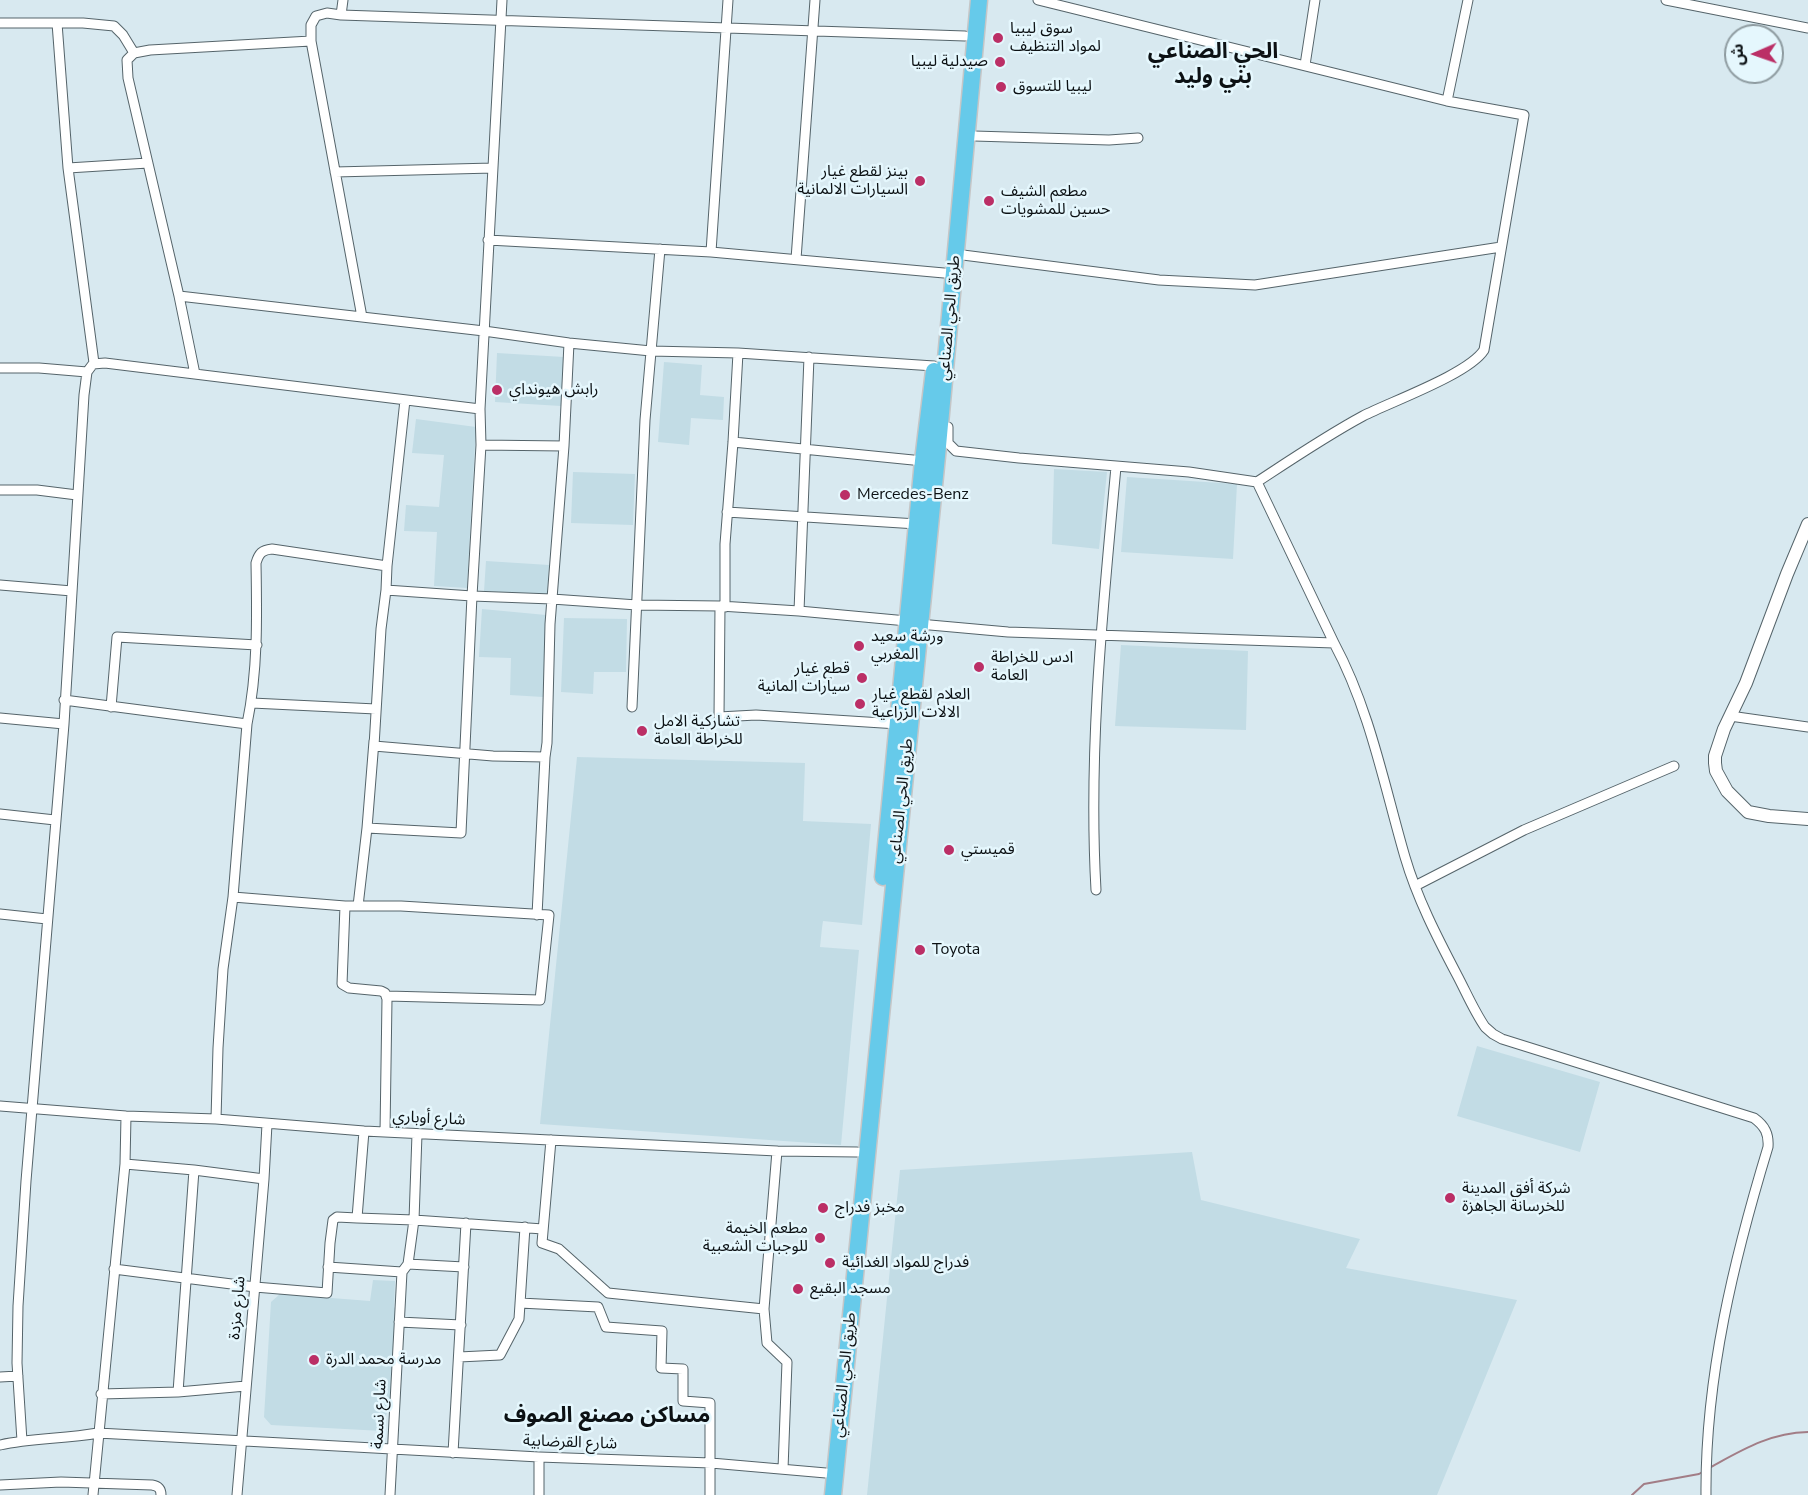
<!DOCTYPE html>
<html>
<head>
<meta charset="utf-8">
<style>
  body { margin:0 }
  #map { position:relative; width:1808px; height:1495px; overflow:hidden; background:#d8e9f0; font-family:"Nunito Sans","Noto Sans Arabic",sans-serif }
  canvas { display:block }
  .north { position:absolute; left:1724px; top:24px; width:60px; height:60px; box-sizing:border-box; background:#e5f7fd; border:2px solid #8e9ba0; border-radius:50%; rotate:268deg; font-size:16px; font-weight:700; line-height:24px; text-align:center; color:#0c1114 }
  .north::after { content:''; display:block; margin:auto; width:21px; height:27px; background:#bb2f66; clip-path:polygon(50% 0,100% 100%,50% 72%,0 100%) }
</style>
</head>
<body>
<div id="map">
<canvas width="1808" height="1495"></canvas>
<div class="north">ش</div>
</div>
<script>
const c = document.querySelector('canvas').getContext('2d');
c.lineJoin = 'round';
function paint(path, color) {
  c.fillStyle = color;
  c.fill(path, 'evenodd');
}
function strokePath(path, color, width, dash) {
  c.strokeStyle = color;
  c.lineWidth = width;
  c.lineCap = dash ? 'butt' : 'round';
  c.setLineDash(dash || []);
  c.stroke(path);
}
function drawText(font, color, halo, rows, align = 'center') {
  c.font = font + ' "Nunito Sans","Noto Sans Arabic",sans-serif';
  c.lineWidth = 5;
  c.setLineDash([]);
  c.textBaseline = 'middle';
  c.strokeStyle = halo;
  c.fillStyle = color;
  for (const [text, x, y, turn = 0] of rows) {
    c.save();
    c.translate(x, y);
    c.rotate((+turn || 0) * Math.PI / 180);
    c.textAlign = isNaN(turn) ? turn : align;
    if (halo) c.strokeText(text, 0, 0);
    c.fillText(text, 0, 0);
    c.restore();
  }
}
paint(new Path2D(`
  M497,353L564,357L561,406L495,402Z
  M664,362L702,365L700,395L724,397L723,420L691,418L689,445L658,442Z
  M416,419L476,427L467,588L434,586L437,532L404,531L406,505L439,507L444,455L412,453Z
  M1054,469L1107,472L1099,549L1052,544Z
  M573,472L635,474L633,525L571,523Z
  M1127,477L1237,484L1233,559L1121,552Z
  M486,561L549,565L547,595L484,591Z
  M482,609L546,615L543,697L510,695L511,658L479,657Z
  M564,618L627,619L626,672H594L593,694L561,692Z
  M1121,645L1248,651L1246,730L1115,726Z
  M577,757L805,763L803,821L871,824L862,925L823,921L822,928L820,947L859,950L841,1145L540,1124Z
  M1477,1046L1600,1082L1580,1152L1457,1116Z
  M1192,1152L1201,1200L1360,1239L1346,1268L1517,1300L1437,1495H867L900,1170Z
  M373,1280L395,1281L394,1307L397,1311L391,1397L382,1431L271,1425L264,1417L271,1302L280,1294L370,1301Z`), '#c2dce5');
strokePath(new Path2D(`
  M1709,1468C1742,1450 1769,1433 1808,1432
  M1632,1495L1644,1484L1699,1474L1704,1471`), '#a27d86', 2);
const minor = new Path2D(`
  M1038,0L1447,101L1524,115L1484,350C1469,374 1390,402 1363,416C1326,436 1292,459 1257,482
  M1666,0L1808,28
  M341,15L343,0
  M0,23H83L114,26L123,35L134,53
  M57,23L68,168L94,363
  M1305,65L1315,0
  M1447,101L1468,0
  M974,136L1109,140L1138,138
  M68,168L148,163
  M335,172L493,168
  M488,240L711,252L944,273
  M711,252L728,0
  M963,255L1159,280L1255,285L1501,247
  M796,259L815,0
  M179,296L484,331L569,343L651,351L738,353L934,366
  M362,317L311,41V25L316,16L327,13L341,15L965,36
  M0,368H39L87,372
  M195,374L179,296L128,78L127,60L134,53L150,50L311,41
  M405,400L387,566L386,590L381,629L374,746L493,756L545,757L547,743L550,624L564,446
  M480,409L502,0
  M733,442L923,461
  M481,445L564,446L569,343
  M0,490H37L77,495
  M727,512L917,524
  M0,585L72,591
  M386,590L472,596L552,599L637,605L720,606L799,611L907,621
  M720,606L719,717L756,715L898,724
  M725,607V544L733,442L738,353
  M799,611L809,357
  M919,624L1008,632L1334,643L1257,482L1189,472L1019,458L956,451L948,443V427
  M1334,643C1370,710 1384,785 1405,857C1417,898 1437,937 1457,975C1466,992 1474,1011 1485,1027L1493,1034L1502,1039L1754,1118C1765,1126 1769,1134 1768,1147C1734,1259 1705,1377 1706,1495
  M64,700L247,724
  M252,703L376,709
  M111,707L117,637L257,645
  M632,707L645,420L660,249
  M1730,716L1808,727
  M0,718L64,724
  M0,814L55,820
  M367,828L374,741
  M1415,886L1524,830L1674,766
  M1096,890C1088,749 1103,607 1116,467
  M233,897L345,906H401L549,915L540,1000L387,996
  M345,906L342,984L349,988L381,991L385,993L387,999L385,1132
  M0,914L47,919
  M537,915L545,757
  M0,1106L126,1116L216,1119L364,1131L777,1151L857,1152
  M216,1119L218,1048L223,969L233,897L247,724C258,671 257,617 256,563C259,553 262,550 272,549L387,566
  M551,1140L542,1243L559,1249L608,1293L764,1309L767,1343L787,1362L783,1469
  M125,1164L194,1170L264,1179
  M194,1170L178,1392L246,1386
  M357,1218L414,1220L543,1229
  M408,1264L414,1220L417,1134
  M408,1264L464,1267
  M328,1267L402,1272
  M114,1269L255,1287L327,1293L330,1243L333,1220L337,1217L357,1218L364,1131
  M520,1303L598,1307L606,1327L662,1331L661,1368L683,1369V1401L710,1403V1495
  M764,1309L777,1151
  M399,1322L461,1325
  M459,1357L500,1355L519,1319L525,1227
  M0,1377L18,1376
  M101,1394L178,1392
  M22,1441L17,1363L18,1306L26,1181L64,724L84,395L87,372L93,364L105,363L480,409L481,445L472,596L461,833L367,828L358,906
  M0,1445C32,1438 65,1439 98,1433L539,1457L711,1463L826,1473
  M453,1453L466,1223
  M539,1457V1495
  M0,1485L61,1482L152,1485C158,1486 161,1488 161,1495
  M93,1495L125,1164L126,1116
  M237,1495L264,1179L267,1124
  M390,1495L402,1272L408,1264`);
const tertiary = new Path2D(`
  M1808,524L1787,574L1746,683L1724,729L1715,756V763L1716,771L1727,791L1748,812L1769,816L1808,819`);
const trunk = new Path2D(`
  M883,877L923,461L934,371
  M833,1495L938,446L979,0`);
strokePath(minor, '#55646a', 11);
strokePath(tertiary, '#55646a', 14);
strokePath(trunk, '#c5c6c7', 19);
strokePath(minor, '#fff', 9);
strokePath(tertiary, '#fff', 12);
strokePath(trunk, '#66caea', 16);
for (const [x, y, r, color] of [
  [998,38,6,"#bb2f66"],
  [1000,62,6,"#bb2f66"],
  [1001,87,6,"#bb2f66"],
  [920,181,6,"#bb2f66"],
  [989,201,6,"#bb2f66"],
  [497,390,6,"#bb2f66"],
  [845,495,6,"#bb2f66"],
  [859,646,6,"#bb2f66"],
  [979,667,6,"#bb2f66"],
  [862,678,6,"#bb2f66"],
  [860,704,6,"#bb2f66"],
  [642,731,6,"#bb2f66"],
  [949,850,6,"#bb2f66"],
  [920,950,6,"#bb2f66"],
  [1450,1198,6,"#bb2f66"],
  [823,1208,6,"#bb2f66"],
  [820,1238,6,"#bb2f66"],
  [830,1263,6,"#bb2f66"],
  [798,1289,6,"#bb2f66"],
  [314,1360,6,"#bb2f66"]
]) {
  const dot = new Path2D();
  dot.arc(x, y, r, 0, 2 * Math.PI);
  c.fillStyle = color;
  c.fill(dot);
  strokePath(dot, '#e5f7fd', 2);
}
drawText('16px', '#0c1114', '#e5f7fd', [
  ["سوق ليبيا",1010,29],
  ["لمواد التنظيف",1010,47],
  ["صيدلية ليبيا",988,62,"right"],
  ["ليبيا للتسوق",1013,87],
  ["بينز لقطع غيار",908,172,"right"],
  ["السيارات الالمانية",908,190,"right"],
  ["مطعم الشيف",1001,192],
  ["حسين للمشويات",1001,210],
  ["رابش هيونداي",509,390],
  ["Mercedes-Benz",857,495],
  ["ورشة سعيد",871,637],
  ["المغربي",871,655],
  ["ادس للخراطة",991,658],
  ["العامة",991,676],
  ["قطع غيار",850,669,"right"],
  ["سيارات المانية",850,687,"right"],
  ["العلام لقطع غيار",872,695],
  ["الالات الزراعية",872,713],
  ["تشاركية الامل",654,722],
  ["للخراطة العامة",654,740],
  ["قميستي",961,850],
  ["Toyota",932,950],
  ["شركة أفق المدينة",1462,1189],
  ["للخرسانة الجاهزة",1462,1207],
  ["مخبز فدراج",835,1208],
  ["مطعم الخيمة",808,1229,"right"],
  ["للوجبات الشعبية",808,1247,"right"],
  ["فدراج للمواد الغدائية",842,1263],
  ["مسجد البقيع",810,1289],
  ["مدرسة محمد الدرة",326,1360]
], 'left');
drawText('16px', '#0c1114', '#e5f7fd', [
  ["طريق الحي الصناعي",950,318,-85],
  ["طريق الحي الصناعي",902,801,-84],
  ["شارع أوباري",429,1119,3],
  ["شارع مزدة",238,1308,-85],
  ["طريق الحي الصناعي",845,1375,-84],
  ["شارع نسمة",380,1414,-87],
  ["شارع القرضابية",570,1443,2]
]);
drawText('bold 22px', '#0c1114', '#e5f7fd', [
  ["الحي الصناعي",1213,53],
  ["بني وليد",1213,78],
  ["مساكن مصنع الصوف",607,1417]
]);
</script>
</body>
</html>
